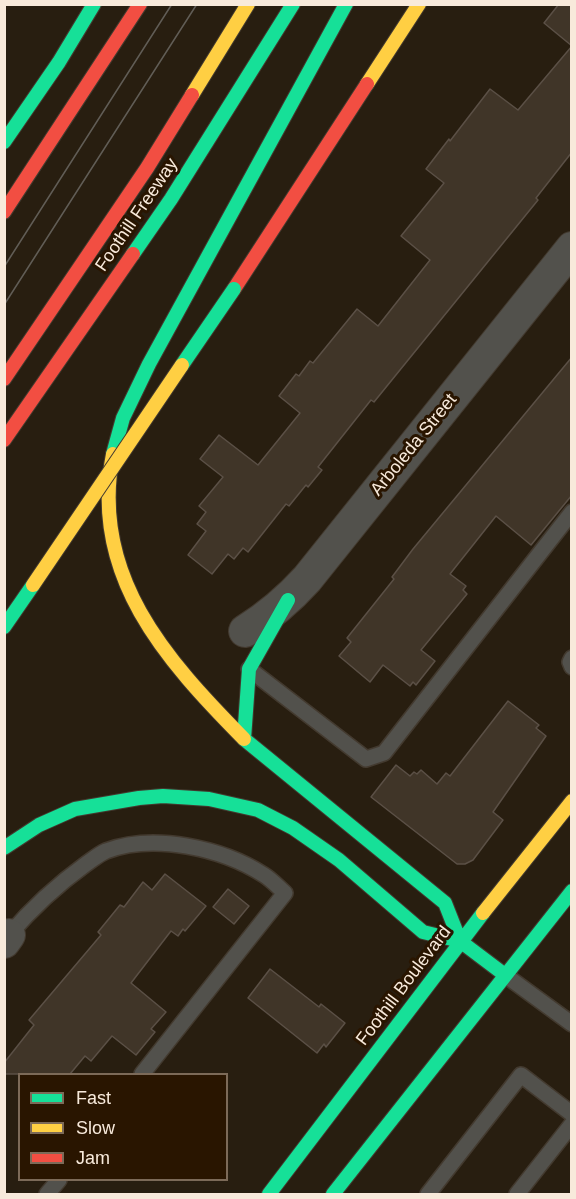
<!DOCTYPE html>
<html>
<head>
<meta charset="utf-8">
<style>
  body { margin:0 }
  #map { position:relative; width:576px; height:1199px; overflow:hidden; background:#281e10; font-family:Helvetica,sans-serif }
  canvas { display:block }
  .frame { position:absolute; inset:0; border:6px solid #f8eadb; pointer-events:none }
  .legend { position:absolute; left:18px; top:1073px; width:210px; height:108px; box-sizing:border-box; background:#291500; border:2px solid #7c6a58; margin:0; padding:8px 10px; list-style:none; font-size:18px; color:#f8eadb }
  .legend li { display:flex; align-items:center; gap:12px; height:30px }
  .legend b { width:30px; border:2px solid #7c6a58 }
</style>
</head>
<body>
<div id="map">
<canvas width="576" height="1199"></canvas>
<div class="frame"></div>
<ul class="legend">
<li><b style="height:8px;background:#16e098"></b>Fast</li>
<li><b style="height:8px;background:#ffcf43"></b>Slow</li>
<li><b style="height:8px;background:#f24e42"></b>Jam</li>
</ul>
</div>
<script>
const c = document.querySelector('canvas').getContext('2d');
c.lineJoin = 'round';
function paint(path, color) {
  c.fillStyle = color;
  c.fill(path, 'evenodd');
}
function strokePath(path, color, width, dash) {
  c.strokeStyle = color;
  c.lineWidth = width;
  c.lineCap = dash ? 'butt' : 'round';
  c.setLineDash(dash || []);
  c.stroke(path);
}
function drawText(font, color, halo, rows, align = 'center') {
  c.font = font + ' Helvetica,sans-serif';
  c.lineWidth = 6;
  c.setLineDash([]);
  c.textBaseline = 'middle';
  c.strokeStyle = halo;
  c.fillStyle = color;
  for (const [text, x, y, turn = 0] of rows) {
    c.save();
    c.translate(x, y);
    c.rotate((+turn || 0) * Math.PI / 180);
    c.textAlign = isNaN(turn) ? turn : align;
    if (halo) c.strokeText(text, 0, 0);
    c.fillText(text, 0, 0);
    c.restore();
  }
}
const building = new Path2D(`
  M559,4H572V46L544,23Z
  M572,46V152L536,198L538,200L374,402L371,400L318,467L322,470L308,487L306,485L289,506L286,504L248,552L243,548L234,559L228,554L212,574L188,555L206,531L197,524L206,512L199,506L223,477L200,459L219,435L258,465L300,413L279,396L296,374L299,376L310,361L313,363L357,309L378,326L430,260L401,236L444,183L426,169L449,139L450,141L490,89L518,110Z
  M572,357V495L531,545L496,516L450,574L466,586L463,590L467,594L421,650L435,661L416,685L413,682L410,686L383,665L370,682L339,656L351,642L347,638L394,579L392,577L413,549Z
  M508,701L539,725L536,728L546,736L493,812L503,820L473,860L465,864H457L371,797L396,765L410,776L414,772L417,774L421,770L437,784L446,773L450,776Z
  M165,874L206,906L185,931L183,929L178,936L171,931L131,983L166,1012L151,1029L155,1032L136,1055L112,1036L91,1061L85,1056L70,1074H4V1063L34,1025L29,1020L101,935L98,932L120,905L124,907L143,882L152,890Z
  M228,889L249,906L234,924L213,907Z
  M270,969L319,1007L321,1004L345,1023L326,1047L324,1044L317,1053L248,998Z`);
paint(building, '#403528');
strokePath(building, '#5b5046', 1.5);
const lane = new Path2D(`
  M572,658L570,662L572,667
  M249,669L366,759L384,753L572,512
  M9,935C32,908 57,885 86,864C92,860 99,854 106,851C154,833 222,848 264,875C272,880 278,887 285,893L142,1074
  M505,975L572,1024
  M47,1194L59,1180
  M428,1194L521,1075L572,1114
  M517,1194L572,1124`);
const street = new Path2D(`
  M245,631C269,616 288,600 307,579L572,248
  M4,942L9,935`);
const fast = new Path2D(`
  M4,142L59,62L94,4
  M133,254L171,199L293,4
  M113,454L123,418L149,364L346,4
  M288,600L249,669L244,739L445,903L460,941L505,975
  M4,627L33,585
  M4,848L39,825L75,809L139,798L163,796L209,799L258,810L293,828L339,860L423,932L460,941
  M269,1194L483,913
  M333,1194L572,891`);
const slow = new Path2D(`
  M367,84L419,4
  M192,95L248,4
  M113,454C89,575 166,660 244,739
  M483,913L572,801`);
const jam = new Path2D(`
  M4,212L140,4
  M234,289L367,84
  M4,379L147,168L192,95
  M4,440L133,254`);
strokePath(lane, '#433a2f', 18);
strokePath(street, '#433a2f', 34);
strokePath(fast, '#433a2f', 16);
strokePath(slow, '#433a2f', 16);
strokePath(jam, '#433a2f', 16);
strokePath(lane, '#52514c', 15);
strokePath(street, '#52514c', 32);
strokePath(fast, '#16e098', 14);
strokePath(slow, '#ffcf43', 14);
strokePath(jam, '#f24e42', 14);
strokePath(new Path2D(`
  M4,267L172,4
  M4,305L197,4`), '#615d56', 1.5);
const fastBridge = new Path2D(`
  M182,365L234,289`);
const slowBridge = new Path2D(`
  M33,585L182,365`);
strokePath(fastBridge, '#433a2f', 16, []);
strokePath(slowBridge, '#433a2f', 16, []);
strokePath(fastBridge, '#16e098', 14);
strokePath(slowBridge, '#ffcf43', 14);
drawText('18px', '#f8eadb', '#291500', [
  ["Foothill Freeway",137,215,-56],
  ["Arboleda Street",414,445,-51],
  ["Foothill Boulevard",404,986,-53]
]);
</script>
</body>
</html>
